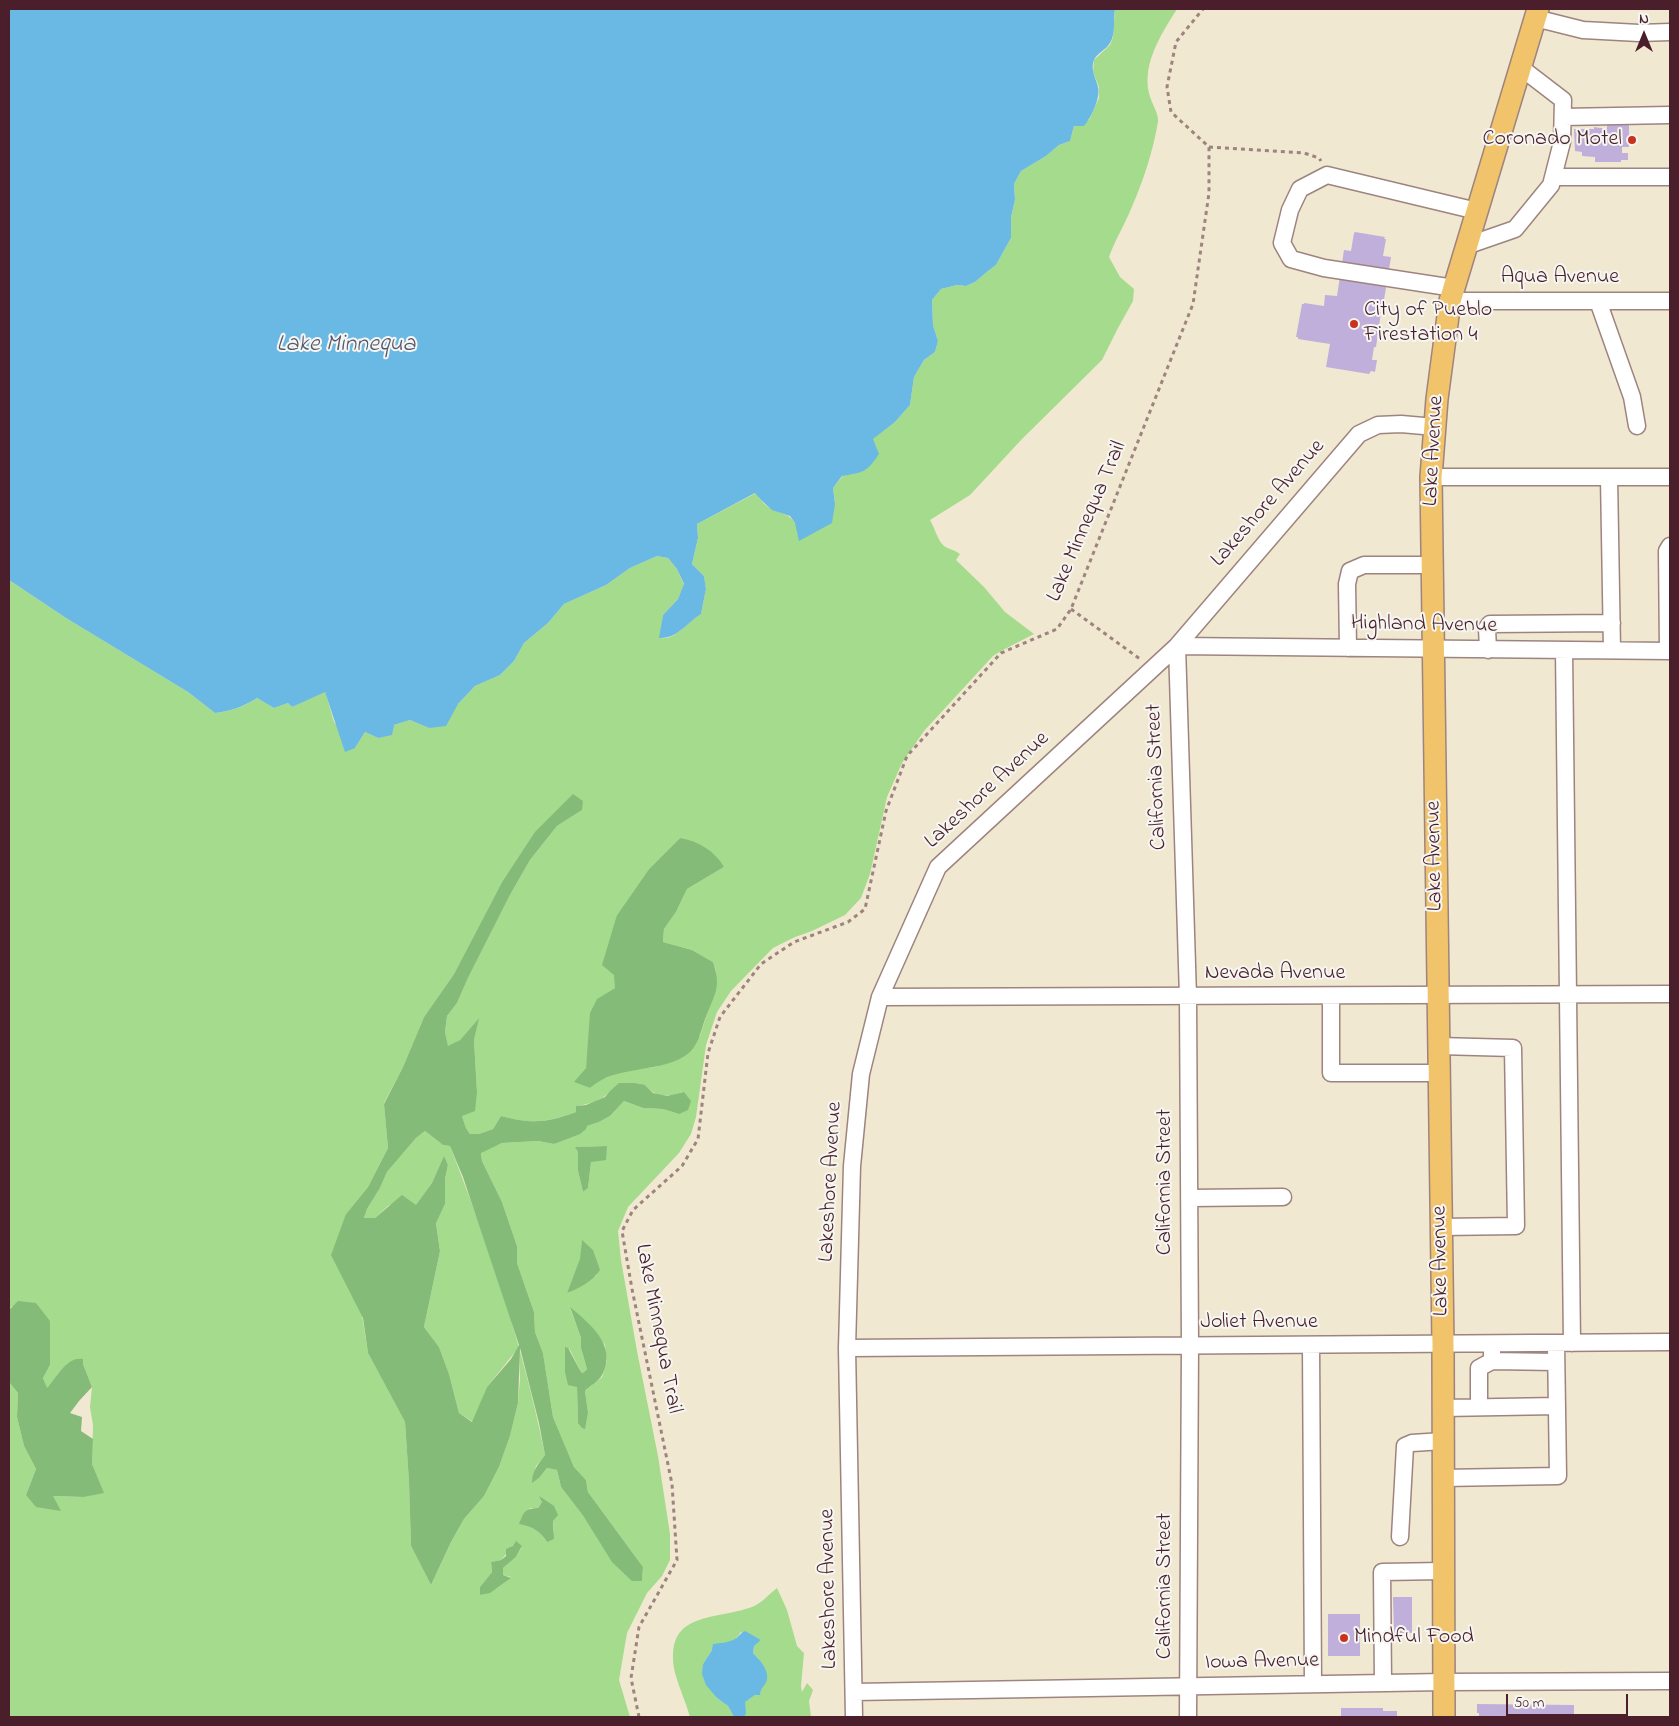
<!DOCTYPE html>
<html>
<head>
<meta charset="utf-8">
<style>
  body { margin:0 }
  #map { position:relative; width:1679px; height:1726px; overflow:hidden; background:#f1e8d2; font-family:"Indie Flower",sans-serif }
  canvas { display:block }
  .frame { position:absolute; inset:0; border:10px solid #4a1f2b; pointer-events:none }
  .north { position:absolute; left:1619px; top:10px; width:50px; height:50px; -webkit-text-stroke:4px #f6f6f2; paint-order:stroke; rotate:0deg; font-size:14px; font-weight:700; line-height:20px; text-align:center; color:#4a1f2b }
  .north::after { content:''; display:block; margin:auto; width:18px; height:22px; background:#4a1f2b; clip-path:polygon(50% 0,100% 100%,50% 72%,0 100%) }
  .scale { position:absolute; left:1506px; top:1694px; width:122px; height:22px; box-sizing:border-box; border:2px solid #4a1f2b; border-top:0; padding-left:6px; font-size:15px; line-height:18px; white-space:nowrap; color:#4a1f2b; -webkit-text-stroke:4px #f6f6f2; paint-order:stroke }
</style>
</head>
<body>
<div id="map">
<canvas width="1679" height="1726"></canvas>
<div class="frame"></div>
<div class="north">N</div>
<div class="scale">50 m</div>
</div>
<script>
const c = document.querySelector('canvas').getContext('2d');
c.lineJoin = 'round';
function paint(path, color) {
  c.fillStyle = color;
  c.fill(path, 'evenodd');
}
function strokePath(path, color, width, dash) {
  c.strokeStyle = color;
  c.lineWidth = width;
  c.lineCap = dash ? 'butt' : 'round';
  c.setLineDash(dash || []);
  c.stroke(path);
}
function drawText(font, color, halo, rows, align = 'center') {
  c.font = font + ' "Indie Flower",sans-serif';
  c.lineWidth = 4;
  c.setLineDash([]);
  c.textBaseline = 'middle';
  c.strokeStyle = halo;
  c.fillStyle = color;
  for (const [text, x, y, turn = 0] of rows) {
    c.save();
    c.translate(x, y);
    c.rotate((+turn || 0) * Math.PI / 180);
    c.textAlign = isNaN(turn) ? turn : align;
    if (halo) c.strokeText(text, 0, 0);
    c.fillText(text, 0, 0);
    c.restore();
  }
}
paint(new Path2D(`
  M1115,9H1177C1162,33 1142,63 1149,93C1151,103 1159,113 1158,122C1153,151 1143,182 1131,209C1124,226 1115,240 1109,257L1120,277L1134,289L1133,301L1118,328L1102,360L1022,439L970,495L930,520C935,528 937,540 944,546C948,549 955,550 960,554L956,560L984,587L1005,612L1034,634L1001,651L993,656L924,731L902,763L887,797L870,874L861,898L845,915L812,931L795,937L773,948L731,991L717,1012L706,1045L696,1117L691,1134L679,1153L628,1207L618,1231L621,1260L637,1351L658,1456L670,1534V1560L662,1576L647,1593L627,1633L619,1680L630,1717H9V1382L18,1393L17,1417L24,1446L36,1469L26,1495L60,1510L52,1496L84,1497L103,1492L92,1464L93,1425L90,1407L92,1387L83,1364H67L47,1389L43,1378L50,1365L12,1306L9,1310V580L66,618L188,692L215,713C231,711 244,707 257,698L274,708L288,703L292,707L325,691L334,722L355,748L365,732L378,738L394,725L410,720L429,728L458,704L475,686L500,675L514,661L524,643L548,623L564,604L606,585L630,568L657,556L668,558L677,569L684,585L678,599L663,615L660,638C678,640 686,622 701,614L706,589L704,576L692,564L698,538L697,524L756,493C760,500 766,507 774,510C784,515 788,513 795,523L835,504L833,488L872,439L895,422L910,405L914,377L924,360L935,352L938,341L933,325L932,300L941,289L957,285L966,286L975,282L988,271L996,265L1011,238V217L1015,200L1014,184L1021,171L1046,156L1059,145L1070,141L1074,126L1089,120L1099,98V87L1093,72L1094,60L1110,45L1113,37ZM582,810L557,826L530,860L510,895L468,978L457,1003L447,1016L445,1032L448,1047L460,1040L478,1019L474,1040L477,1092L462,1116L466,1128L470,1134H479L493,1129L501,1116C533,1124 544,1123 576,1112L577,1106C588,1104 602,1101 609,1092L645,1085C658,1099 666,1097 683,1092L679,1114L663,1109L643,1108L624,1101L610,1116L599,1122L587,1126L554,1144L538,1141L502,1143L481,1152L482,1161L502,1202L517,1246V1263L534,1312L535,1332L543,1353L553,1417L574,1467L586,1480L588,1492L643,1567L642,1580L584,1517L561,1487L557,1470L547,1468L540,1477L532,1482L536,1466L545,1455C524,1349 489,1246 450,1146L443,1145L425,1131L416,1138L387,1172L380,1188L367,1209L364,1218H375L388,1206L406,1199L416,1206L432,1183L444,1157L448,1165L445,1179V1204L436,1222L440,1251L424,1327L439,1347L449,1374L459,1413L473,1422L487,1387L519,1347L520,1379L518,1403L510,1436L499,1467L484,1496L464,1519L451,1542L431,1585L411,1546L409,1482L405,1422L368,1353L346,1214L368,1187L388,1148L384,1103L403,1067L424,1017L454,974L502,882L534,833ZM680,838L724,867L687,889L676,912L664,929L663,942L692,950L713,962L716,971L707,1014L700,1036L656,1067L635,1069L618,1073L596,1082L590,1088L575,1082L586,1068L589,1042L598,999L615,988L617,915L649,869ZM607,1146L591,1162L588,1188L583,1192L578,1171V1152L576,1147ZM582,1241L597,1275L567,1293L581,1259ZM570,1308L605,1345L607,1361L602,1377L585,1391L588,1412L578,1423L577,1387L569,1348L581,1372L583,1373L587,1369L581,1348V1338ZM539,1497L553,1521L554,1531L547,1542C538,1529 534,1528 520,1524L530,1508L537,1509L542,1502ZM513,1546L522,1547L516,1557L503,1568V1575L511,1577C501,1586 493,1592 480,1595V1587L492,1572L491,1562L501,1560Z
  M777,1588L787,1610L797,1646L804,1653L801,1686L802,1692L807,1683L813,1690L809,1701L811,1717H740H744V1702L755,1695L759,1659L753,1653L754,1645L761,1640L741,1632L736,1639L712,1650L703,1664L717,1698L728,1706L734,1717H690C686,1702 679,1688 675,1673C663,1611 712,1621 752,1607C761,1604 769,1594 777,1588Z`), '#a5db8c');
paint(new Path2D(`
  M573,794L583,801L582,810L557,826L530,860L510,895L468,978L457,1003L447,1016L445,1032L448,1046L460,1040L479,1018L474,1040L477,1092L475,1111L462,1116L466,1128L470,1134H479L493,1129L501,1116C533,1124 545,1123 576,1112V1106L586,1105L605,1097L609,1092L619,1083H634L645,1085L653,1093L667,1096L684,1092L691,1101L688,1110L679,1114L663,1109L643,1108L624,1101L610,1116L599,1122L587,1126L586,1129L580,1134L554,1144L538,1141L502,1143L481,1153L482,1161L502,1202L517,1246V1263L534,1312L535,1332L543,1353L553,1417L574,1467L586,1480L588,1492L643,1567L642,1581H632L612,1562L584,1517L561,1487L557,1470L547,1468L540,1477L532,1483C532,1471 538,1464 545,1455L539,1423L520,1348L518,1403L510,1436L499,1467L484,1496L464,1519L451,1542L431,1585L411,1546L409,1482L405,1422L368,1353L363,1318L331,1255L346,1214L368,1187L388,1148L384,1104L403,1067L424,1017L454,974L502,882L534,833ZM425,1131L443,1145L450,1146L463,1177L519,1345L511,1359L487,1387L472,1422L459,1413L449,1374L439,1347L424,1327L440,1251L436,1223L445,1204V1179L448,1165L444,1156L432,1183L416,1205L402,1195L375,1218H364L367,1209L380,1188L387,1172L416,1138Z
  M680,838C698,841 715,851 724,867L687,889L676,912L664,929L663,942L692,950L713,962C721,986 716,992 707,1014C702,1026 700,1042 690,1052C663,1075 618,1063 590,1088L574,1082L586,1068L590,1013L597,999L615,988L614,975L602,965L617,915L649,869Z
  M607,1146L606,1160L591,1162L588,1188L583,1192L578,1171V1152L575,1147Z
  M582,1240L593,1250L600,1270C593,1281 578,1289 567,1293L580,1259Z
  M18,1301L36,1303L50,1321V1365L43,1378L47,1388C57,1378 66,1356 83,1359V1364L92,1387L79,1401L70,1413L82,1417L81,1431L93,1439L92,1464L104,1493L84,1497L53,1496L61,1511L36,1507L26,1495L36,1469L24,1446L17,1417L18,1393L9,1382V1310Z
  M570,1307C590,1324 618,1346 602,1375C599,1381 590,1386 585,1391L588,1412L585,1429L582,1428L578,1423L577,1387L568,1385L565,1372V1347L568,1348L581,1372L583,1373L587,1369L581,1348V1338Z
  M539,1496L554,1506L558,1515L553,1521L554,1539L547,1542C540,1531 533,1527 519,1524C524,1512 524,1509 538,1508L542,1502Z
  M516,1541L522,1546L516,1557L503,1568V1575L511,1578L490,1593L480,1595V1587L492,1572L491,1562L501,1560L506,1556V1549L513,1546Z`), '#84bb78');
paint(new Path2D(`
  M9,9H1115C1113,19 1116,34 1110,43C1106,50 1097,53 1094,60C1090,70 1096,78 1098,87C1101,97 1091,118 1084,126H1074L1070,141L1059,145L1046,156L1021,171L1014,184L1015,200L1011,217V238L996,265L988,271L975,282L966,286L957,285L941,289L932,300L933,325L938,341L935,352L924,360L914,377L910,405L895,422L873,439L879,454C866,473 864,472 842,476L833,488L835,504L832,523L799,541L795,523L790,516L772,510L761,500L755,493L697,524L698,538L692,564L704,576L706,589L701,614C686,623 678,639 659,638L663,615L678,599L684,584L677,569L668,558L657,556L630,568L606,585L564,604L548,623L524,643L514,661L500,675L475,686L458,704L446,726L429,728L410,720L394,725L392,735L378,738L365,732L355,748L345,752L325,692L292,707L288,703L274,708L257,698C243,707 231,711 215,713L188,692L66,618L9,580Z
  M745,1631L761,1640L754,1646L753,1653C760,1660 769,1670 767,1680C765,1686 760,1688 760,1695H755L745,1702L746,1713L744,1717H734L728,1706L717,1698L706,1685L702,1674L703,1664L712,1650L713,1644C720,1643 728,1643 735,1639C739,1637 740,1633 745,1631Z`), '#6ab9e4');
paint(new Path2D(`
  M1607,124H1629V147H1622V153H1628V160H1621V162H1595V157L1582,156V152L1575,151L1574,129H1594V127L1607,129Z
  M1355,232L1385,237L1384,239H1386L1383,256L1391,257L1383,306L1379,305L1378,312H1381L1376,347H1374L1372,360H1377L1375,372L1371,371L1369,374L1326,367L1330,344L1298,339V337H1296L1302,304H1304V303L1324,306L1325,295L1337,296L1344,250L1351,251L1354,233Z
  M1393,1597H1412V1633H1394Z
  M1328,1614H1360V1656H1328Z
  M1477,1704L1574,1705V1717H1479V1713H1477Z
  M1341,1708H1383V1711H1397V1717H1341Z`), '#c0afda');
const minor = new Path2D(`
  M1535,18L1583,30L1639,33L1670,32
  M1563,117L1670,115
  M1553,177H1670
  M1466,246L1515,229L1551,185L1562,142L1563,100L1520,67
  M1454,288L1324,268L1291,259L1282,243L1290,210L1300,189L1327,175L1477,211
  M1450,301H1670
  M1598,301L1632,397L1637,426
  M1431,477H1670
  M1609,477L1612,650
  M1348,648L1347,584L1350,571L1364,565H1432
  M1488,650L1487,628L1490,624L1612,623
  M1564,650L1572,1343
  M1668,651L1667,551L1670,546
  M1331,996V1073H1439
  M880,997L1670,994
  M1439,1046L1513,1048L1516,1226L1441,1227
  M1189,1198L1283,1197
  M1311,1345L1313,1684
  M847,1348L1670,1342
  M1492,1361L1556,1362
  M1479,1407V1368L1492,1361V1344
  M1443,1408L1557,1406
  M1443,1478L1558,1476L1556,1343
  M1400,1537L1405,1446L1412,1443L1443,1441
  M1383,1683L1382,1572L1443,1571
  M854,1692L1444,1682L1670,1681
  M854,1717L847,1348L852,1166L861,1074L880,997L938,867L1177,646L1359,434L1378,425L1401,424L1435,427
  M1188,1717L1190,1345L1188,997L1177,646L1670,651`);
const major = new Path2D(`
  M1444,1717L1443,1344L1431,477L1437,399L1450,301L1538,9`);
strokePath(minor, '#9e847e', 19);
strokePath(major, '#9e847e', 24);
strokePath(new Path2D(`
  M1209,147L1304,153L1319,158L1321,161
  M1071,609L1140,659
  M639,1717L631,1678L639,1627L677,1560L672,1484L632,1289L622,1231L633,1210L682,1166L698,1139L708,1053L720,1017L761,964L794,942L848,922L865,909L886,811L907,756L1001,653L1057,629L1071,609L1193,304L1209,193V147L1171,112L1167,87L1176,42L1203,9`), '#9e847e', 3, [4, 4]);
strokePath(minor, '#fff', 16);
strokePath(major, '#f1c36a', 21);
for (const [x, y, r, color] of [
  [1632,140,5,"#c8321e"],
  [1354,324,5,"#c8321e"],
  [1344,1638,5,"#c8321e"]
]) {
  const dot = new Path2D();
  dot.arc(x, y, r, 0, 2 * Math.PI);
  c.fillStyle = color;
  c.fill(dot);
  strokePath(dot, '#f6f6f2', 2);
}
drawText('22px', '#4a1f2b', '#f6f6f2', [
  ["Coronado Motel",1622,140,"right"],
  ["City of Pueblo",1364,311],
  ["Firestation 4",1364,336],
  ["Mindful Food",1354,1638]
], 'left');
drawText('22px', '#4a1f2b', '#f6f6f2', [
  ["Aqua Avenue",1560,278],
  ["Lake Avenue",1435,451,-87],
  ["Lakeshore Avenue",1269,504,-49],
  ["Lake Minnequa Trail",1088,522,-67],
  ["Highland Avenue",1424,626,1],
  ["California Street",1158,777,-92],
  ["Lakeshore Avenue",988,791,-43],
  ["Lake Avenue",1436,856,-91],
  ["Nevada Avenue",1275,974],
  ["Lakeshore Avenue",832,1182,-87],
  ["California Street",1166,1182,-90],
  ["Lake Avenue",1442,1261,-91],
  ["Joliet Avenue",1259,1323],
  ["Lake Minnequa Trail",657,1329,79],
  ["California Street",1166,1586,-90],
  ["Lakeshore Avenue",830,1589,-91],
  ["Iowa Avenue",1262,1663,-1]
]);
drawText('italic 24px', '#55556c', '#f6f6f2', [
  ["Lake Minnequa",346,346]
]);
</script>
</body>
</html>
